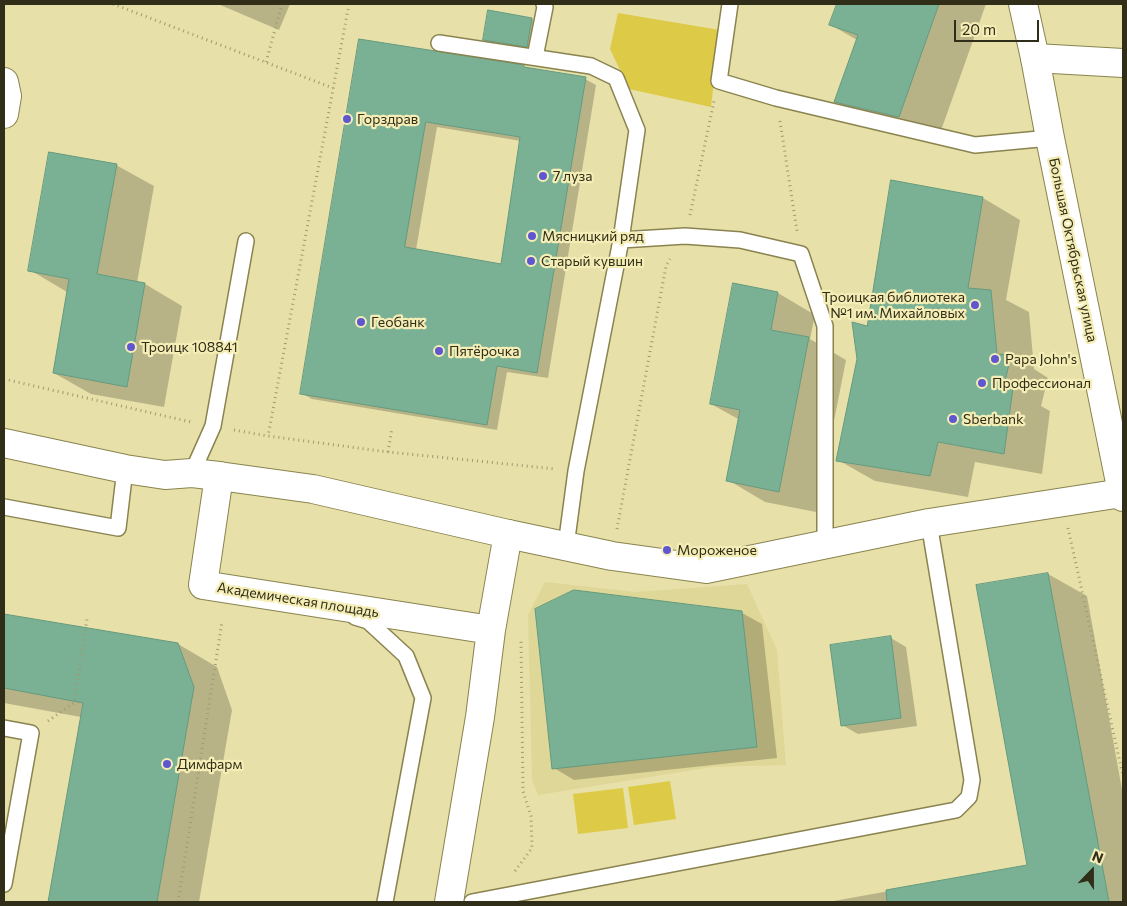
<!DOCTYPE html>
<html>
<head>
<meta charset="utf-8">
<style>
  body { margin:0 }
  #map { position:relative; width:1127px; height:906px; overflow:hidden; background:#e7e0a9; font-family:Commissioner,sans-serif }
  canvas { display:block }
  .frame { position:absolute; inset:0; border:5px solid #302d18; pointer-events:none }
  .north { position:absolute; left:1067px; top:846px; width:50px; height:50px; -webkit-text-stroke:4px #f5edb6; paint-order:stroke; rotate:22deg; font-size:14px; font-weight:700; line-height:20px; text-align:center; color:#302d18 }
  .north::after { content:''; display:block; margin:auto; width:18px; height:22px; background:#302d18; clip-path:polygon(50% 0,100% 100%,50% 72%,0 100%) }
  .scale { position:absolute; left:954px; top:20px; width:85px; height:22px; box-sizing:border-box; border:2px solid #302d18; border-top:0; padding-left:6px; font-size:15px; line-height:18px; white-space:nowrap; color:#302d18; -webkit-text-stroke:4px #f5edb6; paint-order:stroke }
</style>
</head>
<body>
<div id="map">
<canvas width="1127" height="906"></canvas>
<div class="frame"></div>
<div class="north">N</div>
<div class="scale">20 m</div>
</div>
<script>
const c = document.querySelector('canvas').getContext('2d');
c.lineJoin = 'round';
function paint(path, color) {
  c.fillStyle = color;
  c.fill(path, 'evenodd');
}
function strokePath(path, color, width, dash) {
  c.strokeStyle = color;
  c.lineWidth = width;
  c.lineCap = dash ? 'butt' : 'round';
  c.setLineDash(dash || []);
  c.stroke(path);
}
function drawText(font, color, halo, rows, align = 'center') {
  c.font = font + ' Commissioner,sans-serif';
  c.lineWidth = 4.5;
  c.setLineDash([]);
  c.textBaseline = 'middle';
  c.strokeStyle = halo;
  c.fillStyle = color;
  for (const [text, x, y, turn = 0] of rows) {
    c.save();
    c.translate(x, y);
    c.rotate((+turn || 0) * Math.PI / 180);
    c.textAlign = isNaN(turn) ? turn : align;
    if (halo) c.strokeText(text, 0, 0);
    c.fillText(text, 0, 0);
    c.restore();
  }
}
paint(new Path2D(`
  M545,582L636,592L747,584L777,650L786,765L712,767L538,795L532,780L528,615Z`), '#dfd798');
paint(new Path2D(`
  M618,13L720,30L711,107L629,89L610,49Z
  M670,781L676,819L634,825L628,787Z
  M623,788L628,828L578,834L573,794Z`), '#ddca47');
paint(new Path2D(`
  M218,4H290L279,30Z
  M838,4H986L938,139L874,124L836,102L857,40L831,25Z
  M489,12L532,19L542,25L538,52L495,46L484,39Z
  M360,41L524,67L528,69L585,79L596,85L548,378L507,372L497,430L312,399L301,393ZM437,127L521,141L502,265L416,250Z
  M116,165L154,186L137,283L145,284L182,306L164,407L91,394L54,373L67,292L30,270Z
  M983,198L1020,220L1006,300L1029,312L1034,369L1048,378L1041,406L1050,411L1042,474L975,462L968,497L875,481L838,460L868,328Z
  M778,293L815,315L810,339L846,360L816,512L765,502L728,480L740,420L711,404Z
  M1048,574L1087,596L1123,795V902H828L1029,866Z
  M742,613L762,624L777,758L574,780L554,768Z
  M4,615L178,644L217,667L232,710L199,902H49L81,717L4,703Z
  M891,638L906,647L917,726L858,734L842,725Z`), '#0003');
const building = new Path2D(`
  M837,4H939L899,117L834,102L858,35L829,25Z
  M488,10L532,18L527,47L483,40Z
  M359,39L524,65V67L586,77L537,373L497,366L487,425L300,394ZM426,122L520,137L501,264L405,247Z
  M49,152L117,164L97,274L145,283L127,387L53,373L69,279L28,271Z
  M891,180L983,197L968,288L991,290L997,354L1011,355L1004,386L1013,388L1004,454L938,442L930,476L836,461L857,359L852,322L867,326Z
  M733,283L778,292L771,330L809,337L779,492L726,481L740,410L710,404Z
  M1048,573L1109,902H887L886,890L1027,865L976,585Z
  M574,590L742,611L757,747L552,769L535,609Z
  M4,614L178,643L194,687L157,902H48L83,703L4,688Z
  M891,636L901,718L841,726L830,645Z`);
paint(building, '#7ab195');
strokePath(building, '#649a7e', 1);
const service = new Path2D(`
  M730,4L719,81L776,98L975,145L1050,138
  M439,43L591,66L616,78L637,130L621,240
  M535,57L545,7L544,4
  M192,473L213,426L246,241
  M4,507L118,528L125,469
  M566,546L576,471L621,240L685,236L740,240L801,254L825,326V544
  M355,617L368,621L406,656L423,698L385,902
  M4,728L31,733L4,884
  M472,902L956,810L969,797L972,780L929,523`);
const minor = new Path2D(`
  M1035,58L1123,63
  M4,82L7,96L4,114
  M4,443L125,469L165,475L192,473L219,476
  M508,534L612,556L706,569L929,523L1122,493`);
const tertiary = new Path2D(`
  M449,902L480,717L491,630L508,534L313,489L219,476L203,585L491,630`);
const secondary = new Path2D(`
  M1023,4L1035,58L1050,138L1123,497`);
strokePath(service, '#8a834f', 18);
strokePath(minor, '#8a834f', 30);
strokePath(tertiary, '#8a834f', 30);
strokePath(secondary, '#8a834f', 30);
strokePath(new Path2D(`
  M113,4L333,88
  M349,4L268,436L388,452L556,469
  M266,62L282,4
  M780,121L797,231
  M690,215L714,101
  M4,379L191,422
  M234,430L268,436
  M388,452L392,428
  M1068,528L1123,776
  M617,529L666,266L670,259
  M48,721L74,703L87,619
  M515,871L532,848L531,816L523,791L521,641
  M178,902L222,622`), '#9f9a70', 3, [1, 4]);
strokePath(service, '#fff', 15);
strokePath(minor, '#fff', 28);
strokePath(tertiary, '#fff', 28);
strokePath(secondary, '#fff', 28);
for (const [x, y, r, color] of [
  [347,119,5,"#5f57d0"],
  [543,176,5,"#5f57d0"],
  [532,236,5,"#5f57d0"],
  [531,261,5,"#5f57d0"],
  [975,305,5,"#5f57d0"],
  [361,322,5,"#5f57d0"],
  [131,347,5,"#5f57d0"],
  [439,351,5,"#5f57d0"],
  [995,359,5,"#5f57d0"],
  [982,383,5,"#5f57d0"],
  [953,419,5,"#5f57d0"],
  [667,550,5,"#5f57d0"],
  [167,764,5,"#5f57d0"]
]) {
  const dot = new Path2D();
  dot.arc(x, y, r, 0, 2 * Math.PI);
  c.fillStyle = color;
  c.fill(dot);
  strokePath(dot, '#f5edb6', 2);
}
drawText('14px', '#302d18', '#f5edb6', [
  ["Горздрав",357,119],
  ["7 луза",553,176],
  ["Мясницкий ряд",542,236],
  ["Старый кувшин",541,261],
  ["Троицкая библиотека",965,297,"right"],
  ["№1 им. Михайловых",965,313,"right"],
  ["Геобанк",371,322],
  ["Троицк 108841",141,347],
  ["Пятёрочка",449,351],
  ["Papa John's",1005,359],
  ["Профессионал",992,383],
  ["Sberbank",963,419],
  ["Мороженое",677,550],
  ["Димфарм",177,764]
], 'left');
drawText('14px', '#302d18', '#f5edb6', [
  ["Большая Октябрьская улица",1073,250,78],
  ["Академическая площадь",298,600,9]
]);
</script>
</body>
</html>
